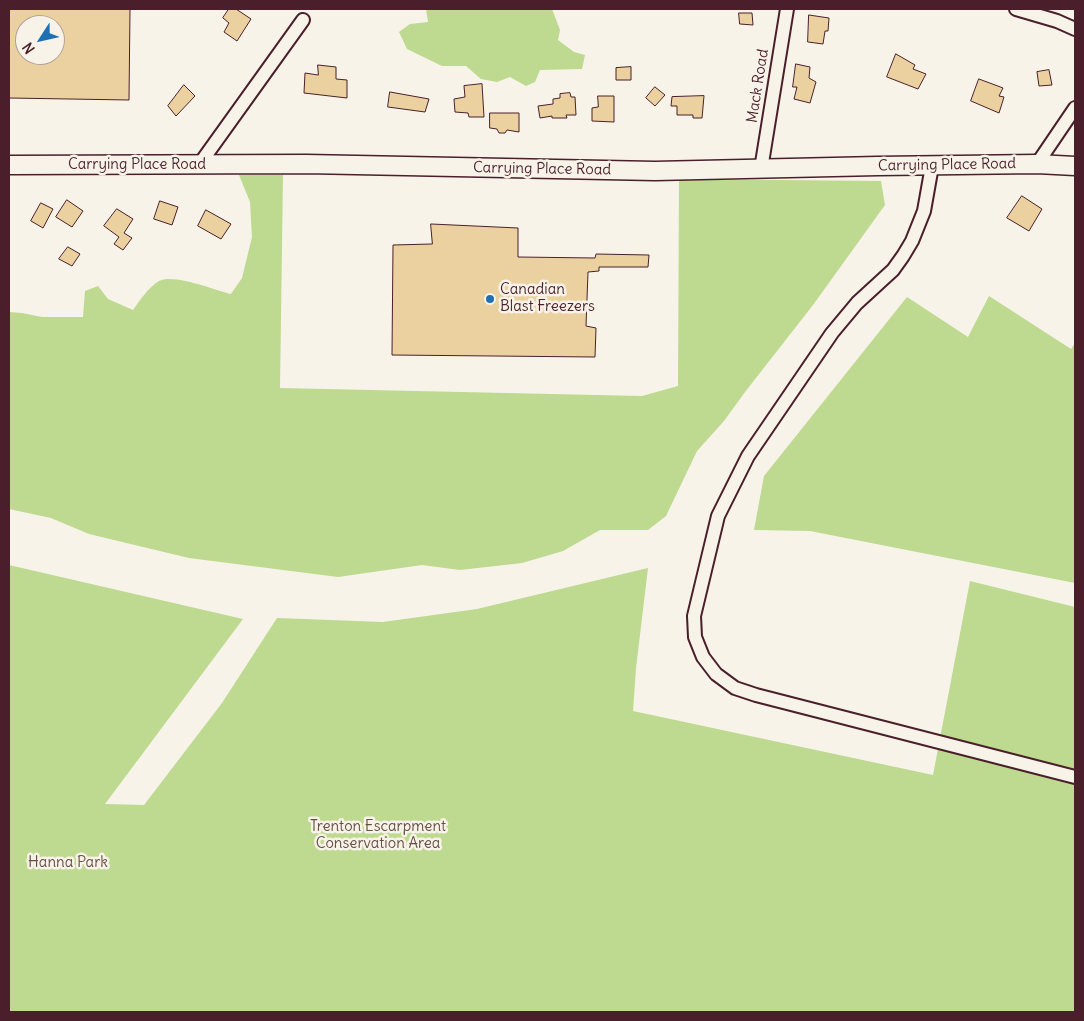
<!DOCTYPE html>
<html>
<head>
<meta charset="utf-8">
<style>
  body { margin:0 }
  #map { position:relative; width:1084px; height:1021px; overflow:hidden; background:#f7f3e8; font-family:Delius,sans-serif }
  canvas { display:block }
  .frame { position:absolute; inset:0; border:10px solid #4a1f2b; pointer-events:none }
  .north { position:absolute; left:15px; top:15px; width:50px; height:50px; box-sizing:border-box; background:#f7f3e8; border:1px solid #b29e9c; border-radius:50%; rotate:235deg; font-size:14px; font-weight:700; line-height:20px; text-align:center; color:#4a1f2b }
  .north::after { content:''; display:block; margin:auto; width:18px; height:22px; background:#1f6fb2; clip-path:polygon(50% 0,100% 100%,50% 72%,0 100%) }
</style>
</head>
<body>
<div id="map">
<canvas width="1084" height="1021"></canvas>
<div class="frame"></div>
<div class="north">N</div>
</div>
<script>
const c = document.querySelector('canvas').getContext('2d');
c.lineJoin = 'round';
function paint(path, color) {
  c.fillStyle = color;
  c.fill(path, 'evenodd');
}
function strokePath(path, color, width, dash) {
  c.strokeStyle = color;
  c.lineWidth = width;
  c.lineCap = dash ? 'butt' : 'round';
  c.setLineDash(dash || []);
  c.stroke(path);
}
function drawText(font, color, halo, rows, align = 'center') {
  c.font = font + ' Delius,sans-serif';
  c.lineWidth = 5;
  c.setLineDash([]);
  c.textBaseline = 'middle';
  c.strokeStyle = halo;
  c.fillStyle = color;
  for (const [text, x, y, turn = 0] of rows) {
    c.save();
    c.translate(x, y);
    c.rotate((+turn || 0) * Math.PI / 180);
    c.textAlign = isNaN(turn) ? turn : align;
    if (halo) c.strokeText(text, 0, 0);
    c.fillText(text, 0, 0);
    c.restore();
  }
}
paint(new Path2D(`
  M426,9H552L560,30L558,40L574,52L585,55L582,69L540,70L535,82L526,86L510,77L497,82L481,79L466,66H442L407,49L399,32L410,24L428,22Z
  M239,175H283L280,388L642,396L678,386L679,179L881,181L885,205L813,305L745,392L724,421L697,451L666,516L648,530H600L563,551L522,563L460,570L422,565L338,577L189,558L89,534L51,518L9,509V312L22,313L42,317H83L85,291L98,286L108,299L133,310C140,300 148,288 159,281C173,273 215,290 231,294L242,278L252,237L250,202Z
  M989,296L1071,349L1075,343V583L810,531L754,530L764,476L907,297L968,337Z
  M9,565L243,619L105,804L144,805L222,703L277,618L383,622L477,609L648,568L636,668L633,711L933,775L970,581L1075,607V1012H9Z`), '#bed990');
const building = new Path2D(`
  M9,9H130L129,100L9,98ZM25,25H55V55H25Z
  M229,9H236L251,19L237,41L224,32L229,23L223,18Z
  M739,13H752L753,25L740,24Z
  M809,15L829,18L828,31H825L823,44L808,42Z
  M896,54L915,65L913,69L926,74L918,89L887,77Z
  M796,64L810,67L809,78L816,82L810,103L794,99L797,87H793Z
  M318,65L336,67V79L347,80V98L304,93L305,73L318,75Z
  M631,67V80H616V68Z
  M1049,70L1052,85L1039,86L1037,72Z
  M979,79L1003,88L999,96L1004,97L999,113L971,101Z
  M482,84L484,117H469L468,113L455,112L454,99L465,97L464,86Z
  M184,85L195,96L176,116L168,106Z
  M655,87L665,95L655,106L646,98Z
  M390,92L429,99L425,112L388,107Z
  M570,93L571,97H575L576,115H566L567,118H552V116L540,118L538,106L553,104V99L560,98V94Z
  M598,96H614V122L592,121V108L598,107Z
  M704,96L702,118H693V115H677V106H671L672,97Z
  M490,113H519V132L507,130L505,133H499L497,129L490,128Z
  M1022,196L1042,209L1029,231L1007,218Z
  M67,200L83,211L72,227L56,217Z
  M160,201L178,207L172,225L154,219Z
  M41,203L53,209L43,228L31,221Z
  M117,209L133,219L124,233L132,238L123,250L114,244L119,237L104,226Z
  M206,210L231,224L221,239L198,226Z
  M431,224L518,228V257L595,258L596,254L649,255L648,267H599V271L588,272L586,326L596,328L595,357L392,355L393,245L432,244Z
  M68,247L80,254L72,266L59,259Z`);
paint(building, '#ecd1a0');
strokePath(building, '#4a1f2b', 1);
const street = new Path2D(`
  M1016,9L1057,21L1075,29
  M1037,164L1075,108
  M199,165L303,20
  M932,166L924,211L912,241L903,256L893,270L857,303L832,333L748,456L718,516L694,616L695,637L703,657L716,674L735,688L756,695L1075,777
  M761,169L787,9`);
const secondary = new Path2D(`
  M9,165L306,164L655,171L878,166L1037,164L1075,166`);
strokePath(street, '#4a1f2b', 16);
strokePath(secondary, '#4a1f2b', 21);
strokePath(street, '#f7f3e8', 12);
strokePath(secondary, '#f7f3e8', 18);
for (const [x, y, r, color] of [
  [490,299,5,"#1f6fb2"]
]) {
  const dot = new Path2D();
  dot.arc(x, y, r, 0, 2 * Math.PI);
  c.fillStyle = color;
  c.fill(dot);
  strokePath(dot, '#f7f3e8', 2);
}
drawText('15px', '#4a1f2b', '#f7f3e8', [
  ["Mack Road",758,86,-81],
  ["Carrying Place Road",137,165],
  ["Carrying Place Road",947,165,-1],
  ["Carrying Place Road",542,169,1]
]);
drawText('15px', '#4a1f2b', '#f7f3e8', [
  ["Canadian",500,290],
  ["Blast Freezers",500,307]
], 'left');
drawText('15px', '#674e44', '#f7f3e8', [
  ["Trenton Escarpment",378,827],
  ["Conservation Area",378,844],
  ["Hanna Park",68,863]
]);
</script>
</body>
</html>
